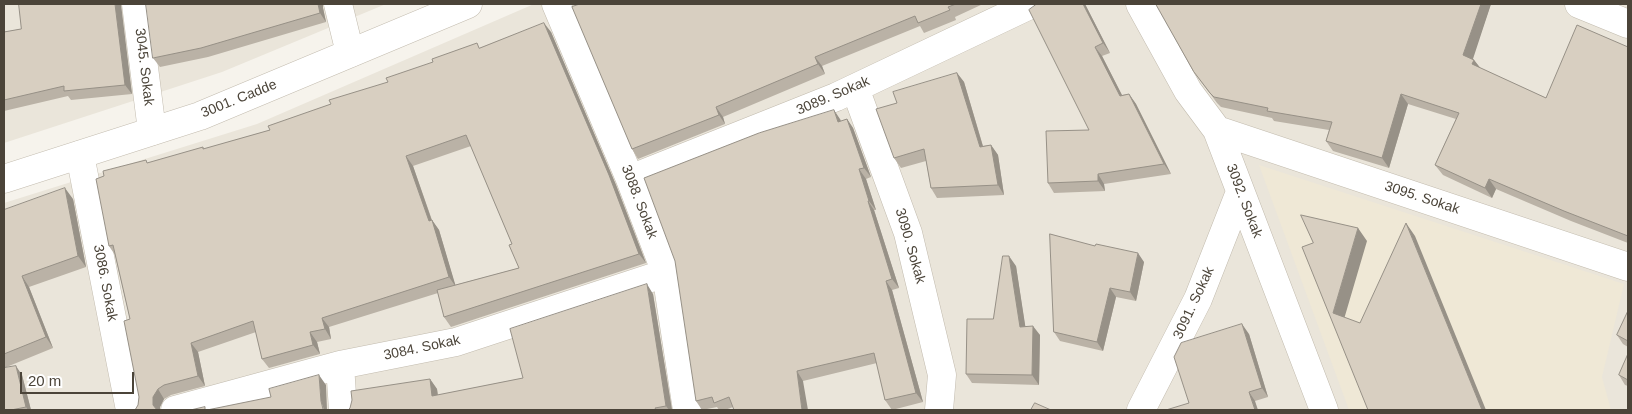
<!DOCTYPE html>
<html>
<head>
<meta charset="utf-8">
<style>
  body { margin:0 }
  #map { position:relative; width:1632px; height:414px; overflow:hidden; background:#f6f3ec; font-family:Arial,sans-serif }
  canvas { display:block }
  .frame { position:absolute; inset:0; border:5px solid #4b4439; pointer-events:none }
  .scale { position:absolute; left:20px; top:372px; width:114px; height:22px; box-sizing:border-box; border:2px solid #4b4439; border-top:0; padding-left:6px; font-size:15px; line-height:18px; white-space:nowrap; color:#4b4439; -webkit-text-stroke:4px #fff; paint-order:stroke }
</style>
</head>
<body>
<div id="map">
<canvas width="1632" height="414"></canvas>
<div class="frame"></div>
<div class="scale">20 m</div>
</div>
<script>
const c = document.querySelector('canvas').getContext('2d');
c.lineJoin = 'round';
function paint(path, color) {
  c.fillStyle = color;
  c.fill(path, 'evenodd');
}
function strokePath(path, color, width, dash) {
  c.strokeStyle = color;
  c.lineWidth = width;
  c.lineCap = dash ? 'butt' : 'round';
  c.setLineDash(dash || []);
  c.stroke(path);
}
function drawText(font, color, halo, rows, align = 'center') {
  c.font = font + ' Arial,sans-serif';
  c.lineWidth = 4;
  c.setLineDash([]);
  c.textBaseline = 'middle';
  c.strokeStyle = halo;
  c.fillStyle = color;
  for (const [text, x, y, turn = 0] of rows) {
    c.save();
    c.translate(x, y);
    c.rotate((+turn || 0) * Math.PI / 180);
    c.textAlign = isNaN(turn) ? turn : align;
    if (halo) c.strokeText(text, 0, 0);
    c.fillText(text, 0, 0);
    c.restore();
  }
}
paint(new Path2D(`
  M4,4H386L222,72L4,143Z
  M534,4H1628V410H4V203L257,124Z`), '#eae5da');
paint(new Path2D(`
  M1259,165L1624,284L1602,377L1611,410H1349Z`), '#efe8d6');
const minor = new Path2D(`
  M136,4L152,131
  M338,4L350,53
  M556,4L630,179L666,273L687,410
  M1140,4L1188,91L1217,130L1324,410
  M1579,4L1628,24
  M855,88L908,233L942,375L939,410
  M1217,130L1628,267
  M80,155L130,410
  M630,179L836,97L1032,4
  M340,365L343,410
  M175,410L340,365L456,342L666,273
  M1141,410L1198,299L1240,192`);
const tertiary = new Path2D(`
  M4,179L200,116L468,4`);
strokePath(minor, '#c2bbae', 29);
strokePath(tertiary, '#c2bbae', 29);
strokePath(minor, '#fff', 28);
strokePath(tertiary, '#fff', 28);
paint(new Path2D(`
  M580,4H983L955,17L956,20L924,33L920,26L822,66L825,74L723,117L725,124L638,159L632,149Z
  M1085,4L1110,53L1102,56L1122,95L1129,94L1136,104L1171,174L1104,184L1105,191L1054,193L1048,183L1089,130Z
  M1156,4H1491L1472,59L1474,60L1480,68L1546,98L1628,47V243L1571,221L1496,189L1492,198L1443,175L1435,165L1456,119L1408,104L1389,168L1333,151L1326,141L1329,130L1274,121L1272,118L1221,107L1217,103L1194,72Z
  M120,6L132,94L71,100L68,96L4,111V32L21,29Z
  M323,8L326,22L208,57L160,67L153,58Z
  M551,32L616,185L646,263L451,327L444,317L438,293L329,327L331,339L317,342L320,354L269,368L262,359L256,332L198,352L205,386L171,395L164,399L160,407V410H135L138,405L139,397L130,319L115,255L109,246L203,147L204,149L270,130L331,104L480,48ZM471,146L512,244L519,268L455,285L439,230L432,220L413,166Z
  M957,73L964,82L983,146L991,145L998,155L1004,195L937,198L931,188L926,161L901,168L894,158L897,103Z
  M840,119L841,121L847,119L853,128L871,177L866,179L876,210H874L899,288L892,290L923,402L892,410L885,400L877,363L803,381L725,410H719L717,407L702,410L696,401Z
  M73,199L86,267L29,287L53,348L4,368V210Z
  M1050,234L1144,262L1136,301L1116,297L1103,351L1060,341L1054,332Z
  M1016,266L1025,326L1040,335L1039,385L972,383L966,374L993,319Z
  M653,294L672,410H348L430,379L437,389L438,395L523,378Z
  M1628,311V347L1623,344L1617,335Z
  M1249,334L1268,397L1255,401L1189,403Z
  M1628,354V386L1625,385L1619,375Z
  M22,375L31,410H4Z`), '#bab2a6');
paint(new Path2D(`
  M115,4H121L132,94L125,85Z
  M318,4H323V8L326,22L320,13Z
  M1083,4H1085L1110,53L1103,43Z
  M1481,4H1491L1471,65L1463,55Z
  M544,23L551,32L616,185L646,263L639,254Z
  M1095,47L1102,56L1127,105L1120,96Z
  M815,57L822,66L825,74L818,64Z
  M1474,60L1482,70L1472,64Z
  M957,73L964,82L986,157L980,147Z
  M1129,94L1136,104L1171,174L1164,164Z
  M1401,94L1408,104L1389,168L1382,158Z
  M716,107L723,117L725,124L719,115Z
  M834,110L840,119L844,131L838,122Z
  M847,119L853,128L871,177L864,168Z
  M991,145L998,155L1004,195L998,185Z
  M406,156L413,166L433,224L432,220L439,230L456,287L449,277L429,221Z
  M859,169L866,179L876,210L869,201Z
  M1098,174L1104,184L1105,191L1098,181Z
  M1489,179L1496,189L1492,198L1485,188Z
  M65,188L73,199L86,267L78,256Z
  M868,201L874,210L899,288L892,279Z
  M1406,223L1415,236L1486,410H1482Z
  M1358,228L1367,241L1342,326L1333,313Z
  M1138,253L1144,262L1136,301L1130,292Z
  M1009,256L1016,266L1027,337L1020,327Z
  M22,276L29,287L53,348L46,337Z
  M886,281L892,290L923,402L916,393Z
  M647,284L653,294L672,410H669L666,406Z
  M1110,288L1116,297L1103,351L1097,342Z
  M322,318L329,327L331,339L325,329Z
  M1242,324L1249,334L1268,397L1262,388Z
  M1033,326L1040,335L1039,385L1032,375Z
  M310,332L317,342L320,354L313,345Z
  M191,343L198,352L205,386L198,376Z
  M16,366L22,375L31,410H28L26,407Z
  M797,371L803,381L808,410H802Z
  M319,375L326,385L327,410H324L321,401Z
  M430,379L437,389L439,406L432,396Z
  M158,389L164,399L160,407V410H157L153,405V397Z
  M1249,392L1255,401L1258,410H1255Z`), '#979187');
const building = new Path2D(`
  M19,4H115L125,85L64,91V86L4,100V32L21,29Z
  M146,4H318L320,13L201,48L153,58Z
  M580,4H956L948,7L950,10L918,23L915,16L815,57L818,64L716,107L719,115L632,149L572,7Z
  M1037,4H1083L1103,43L1095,47L1120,96L1129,94L1164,164L1098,174V181L1048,183L1046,131L1089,130L1029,10Z
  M1156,4H1481L1463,55L1474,60L1472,64L1546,98L1577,25L1628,47V236L1564,211L1489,179L1485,188L1435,165L1459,113L1401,94L1382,158L1326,141L1332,122L1267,111L1268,108L1214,97L1210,93L1194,72Z
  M544,23L609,175L639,254L444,317L437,290L519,268L509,245L512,244L466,135L406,156L429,221L432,220L449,277L322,318L325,329L310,332L313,345L262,359L253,321L191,343L198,376L164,385L158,389L153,397V405L157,410H135L138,405L139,397L124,321L130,319L113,245L109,246L96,179L104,176L103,171L146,160L147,163L203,147V149L270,130L268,126L331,104L329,100L388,82L386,78L433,62L432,59L477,43L479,48Z
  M957,73L980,147L991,145L998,185L931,188L924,149L894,158L876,109L897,103L893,92Z
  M834,110L838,122L847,119L864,168L859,169L869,201H868L892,279L886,281L916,393L885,400L874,353L797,371L802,410H734L729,397L714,403L712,397L696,401L675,261L644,178L759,133Z
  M65,188L78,256L22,276L46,337L4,354V210Z
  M1301,215L1358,228L1333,313L1360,323L1406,223L1482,410H1368L1302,247L1313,243Z
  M1050,234L1095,246L1096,244L1138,253L1130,292L1110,288L1097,342L1054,332Z
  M1003,256H1009L1020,327L1033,326L1032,375L966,374L967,319H993Z
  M647,284L666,406L655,408L656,410H348L350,408L352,400L351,391L430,379L432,396L523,378L510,329Z
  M1628,311V341L1617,335Z
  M1242,324L1262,388L1249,392L1255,410H1166L1189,403L1174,357L1181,343Z
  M1628,354V380L1619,375Z
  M16,366L26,407L11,410H4V368Z
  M319,375L321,401L323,409L325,410H207L271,397L269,389Z
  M1035,403L1051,410H1031Z
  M205,407V410H191Z`);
paint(building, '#d8cfc1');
strokePath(building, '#979187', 1);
drawText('14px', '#4b4439', '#fff', [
  ["3045. Sokak",144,67,83],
  ["3089. Sokak",833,96,-23],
  ["3001. Cadde",239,99,-22],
  ["3095. Sokak",1422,198,18],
  ["3092. Sokak",1244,201,69],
  ["3088. Sokak",639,202,69],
  ["3090. Sokak",910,246,74],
  ["3086. Sokak",105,283,79],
  ["3091. Sokak",1194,303,-65],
  ["3084. Sokak",422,348,-12]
]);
</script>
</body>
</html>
